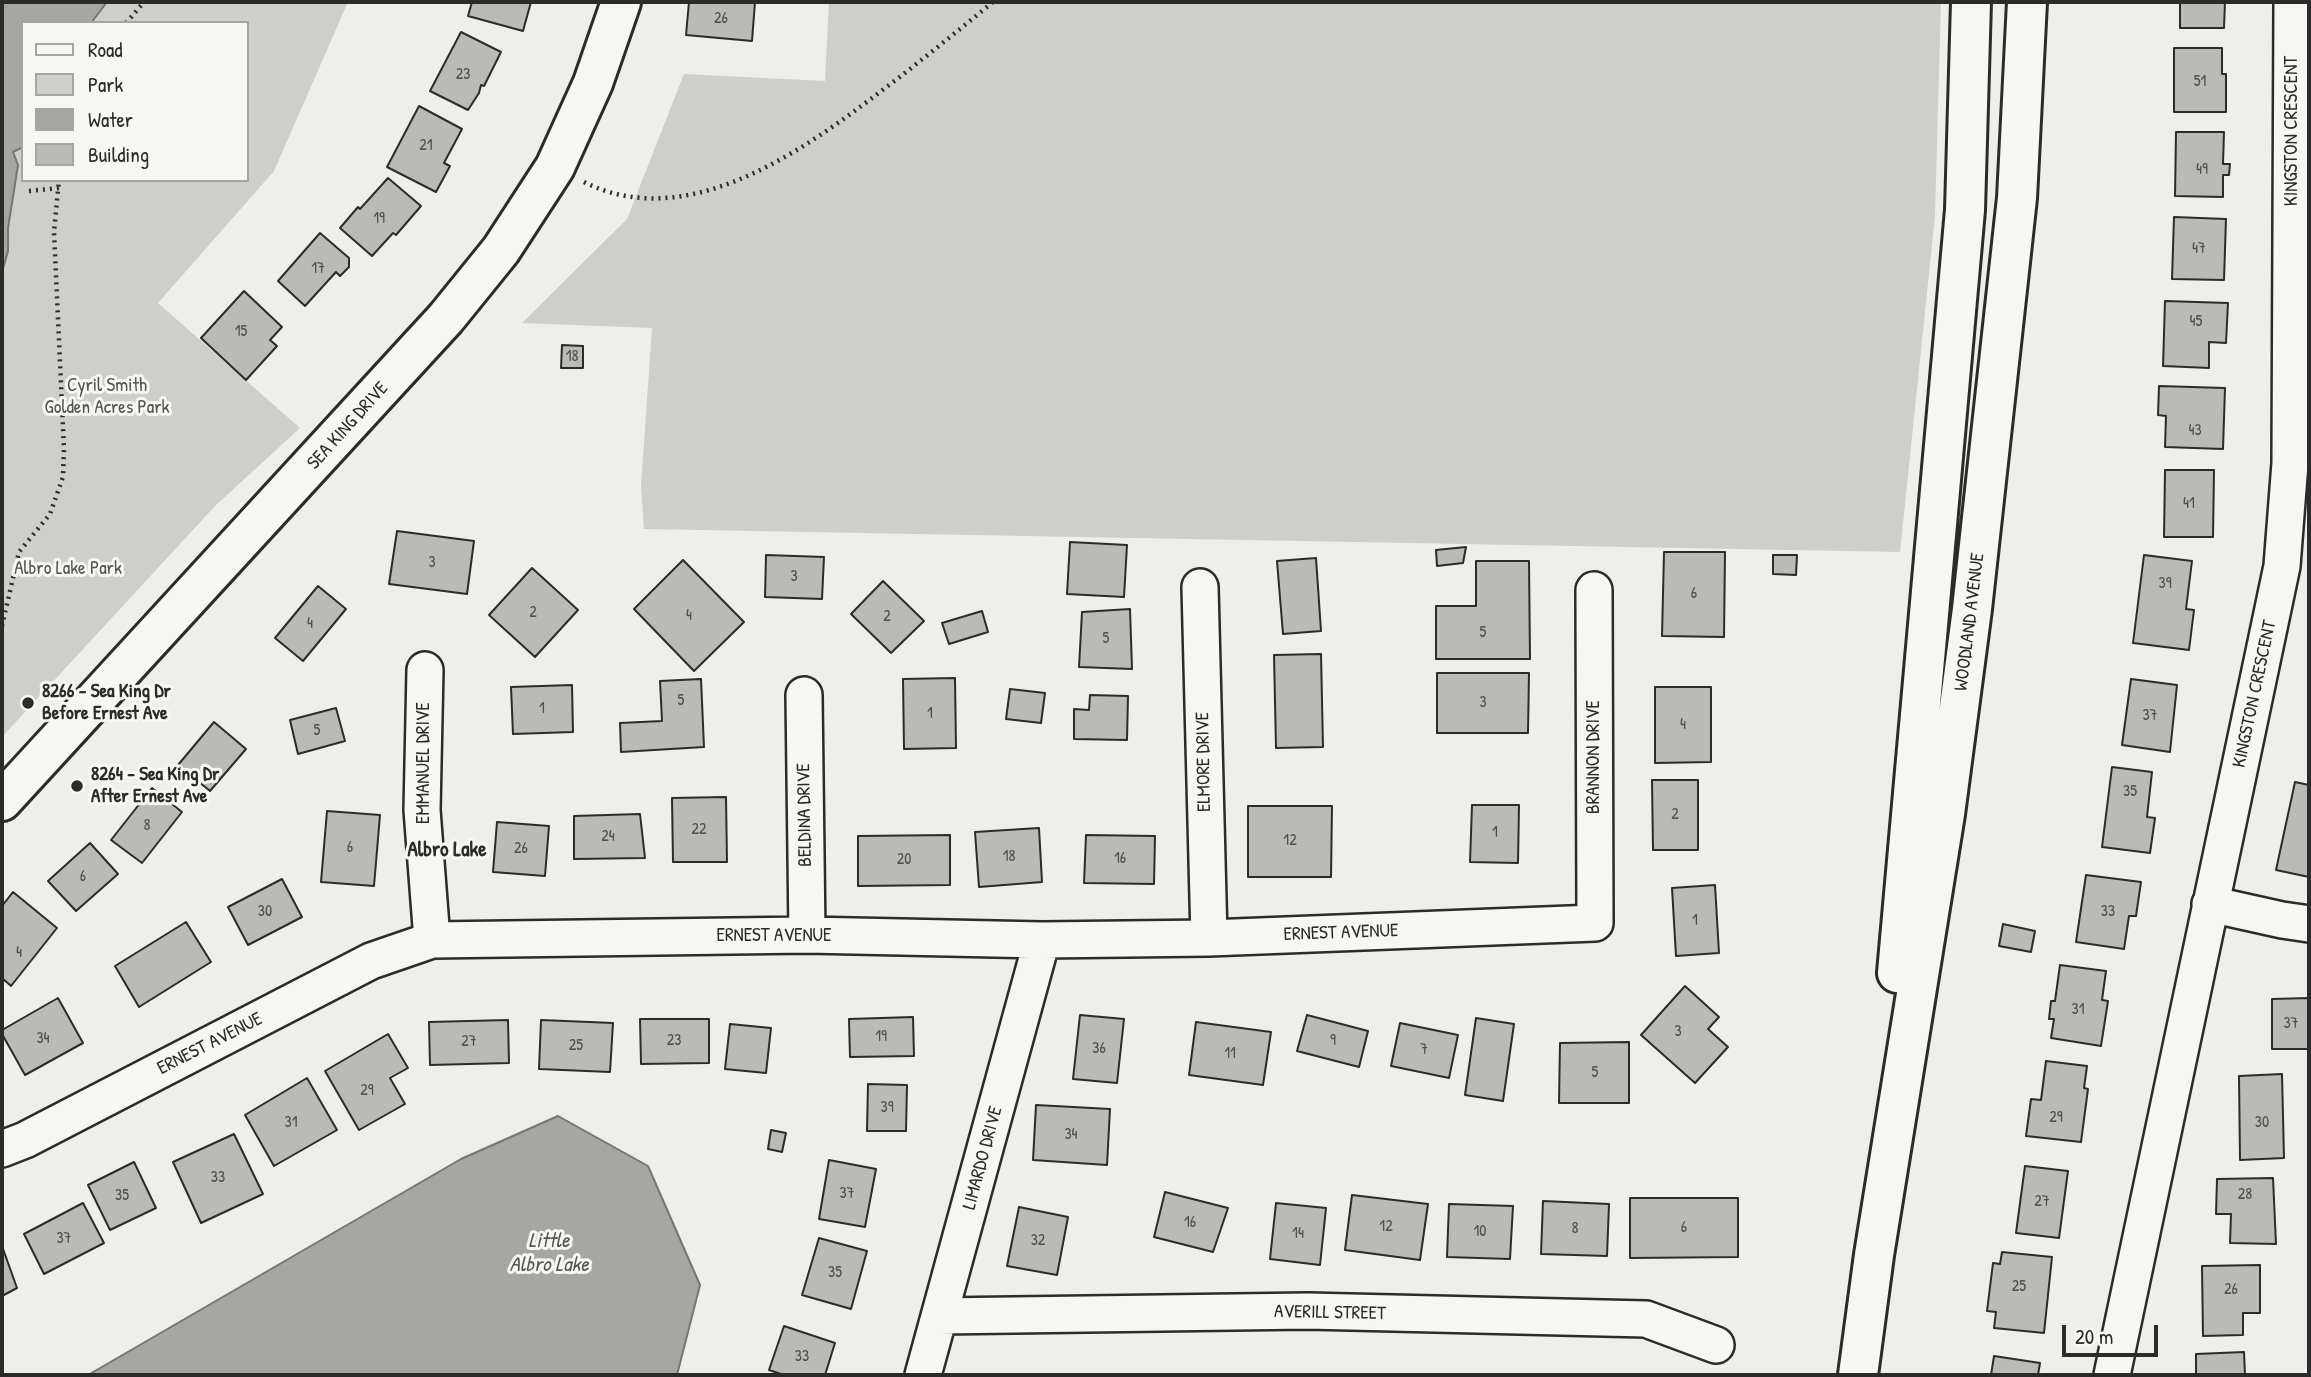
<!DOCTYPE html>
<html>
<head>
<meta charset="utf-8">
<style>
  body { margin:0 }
  #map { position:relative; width:2311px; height:1377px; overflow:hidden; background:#eeeeea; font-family:"Patrick Hand",sans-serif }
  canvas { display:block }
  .frame { position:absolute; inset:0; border:4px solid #2b2b2b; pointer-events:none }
  .legend { position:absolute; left:21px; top:21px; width:228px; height:161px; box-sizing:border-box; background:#f6f6f2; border:2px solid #a5a5a2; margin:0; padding:9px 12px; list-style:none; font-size:21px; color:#2b2b2b }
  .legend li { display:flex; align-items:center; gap:14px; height:35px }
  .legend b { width:35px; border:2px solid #a5a5a2 }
  .scale { position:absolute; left:2062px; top:1325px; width:96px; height:32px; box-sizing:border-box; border:4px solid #2b2b2b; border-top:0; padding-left:9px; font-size:21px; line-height:24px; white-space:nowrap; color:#2b2b2b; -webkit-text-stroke:5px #f6f6f2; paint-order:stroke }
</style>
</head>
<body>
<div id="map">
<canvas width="2311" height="1377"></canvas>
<div class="frame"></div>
<ul class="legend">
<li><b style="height:9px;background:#f6f6f2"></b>Road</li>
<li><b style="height:19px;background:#cececa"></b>Park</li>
<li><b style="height:19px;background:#a6a6a3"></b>Water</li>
<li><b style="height:19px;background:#babab7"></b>Building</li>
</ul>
<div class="scale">20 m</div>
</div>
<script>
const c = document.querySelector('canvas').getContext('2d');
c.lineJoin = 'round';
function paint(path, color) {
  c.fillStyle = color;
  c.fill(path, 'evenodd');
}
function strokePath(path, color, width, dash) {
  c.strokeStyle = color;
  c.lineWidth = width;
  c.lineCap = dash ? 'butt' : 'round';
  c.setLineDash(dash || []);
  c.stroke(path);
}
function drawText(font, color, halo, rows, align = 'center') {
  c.font = font + ' "Patrick Hand",sans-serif';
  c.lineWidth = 6;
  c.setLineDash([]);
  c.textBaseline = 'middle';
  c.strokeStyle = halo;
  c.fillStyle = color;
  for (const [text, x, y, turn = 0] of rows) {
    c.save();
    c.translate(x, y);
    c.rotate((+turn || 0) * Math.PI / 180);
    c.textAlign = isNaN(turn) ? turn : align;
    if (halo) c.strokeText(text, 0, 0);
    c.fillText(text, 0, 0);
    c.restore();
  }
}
paint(new Path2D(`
  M107,2H348L274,171L158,303L300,428L215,506L2,737V346L4,342L2,329V272L8,251V228L18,165L13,152L23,147V180H247V23H91Z
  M829,2H1941L1935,216L1900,552L644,529L641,486L652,328L522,323L627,219L684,74L825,81Z`), '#cececa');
const water = new Path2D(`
  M2,2H107L91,23H23V147L13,152L18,165L8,228V251L2,272Z
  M558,1116L648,1166L700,1285L677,1375H88L461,1159Z`);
paint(water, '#a6a6a3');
strokePath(water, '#757573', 2);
const building = new Path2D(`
  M472,2H531L523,31L468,16Z
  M689,2H755L752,41L686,35Z
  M2180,2H2225L2224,28H2180Z
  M461,32L501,52L484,86L481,85L479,93L468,110L430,91Z
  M2174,48H2222V74H2226V112H2174Z
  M419,106L462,129L444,163L450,166L436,192L387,167Z
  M2176,132H2224L2223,164H2230L2229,175H2223V197L2175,196Z
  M388,178L421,206L396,235L393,233L372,256L340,228L358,207L360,209Z
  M2174,217L2226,219L2224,280L2172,279Z
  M320,233L349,258V267L340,276L336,272L305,306L278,281Z
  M244,291L282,327L270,340L277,346L246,380L201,338Z
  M2165,301L2228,303L2226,343L2209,342V368L2163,366Z
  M562,345L583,346V368H561Z
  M2159,386L2225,388L2223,449L2165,447L2166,416L2158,415Z
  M2165,470H2214L2213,537H2164Z
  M397,531L474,541L467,594L389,584Z
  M1070,542L1127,545L1124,597L1067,594Z
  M1466,547L1463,563L1437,566L1436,550Z
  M1664,552H1725L1724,637L1662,636Z
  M766,555L824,557L822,599L765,597Z
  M1773,555H1797L1796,575L1773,574Z
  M2144,555L2192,561L2186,609L2194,610L2189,650L2133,643Z
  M1316,558L1321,631L1283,634L1277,561Z
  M683,560L744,622L694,671L634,609Z
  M1476,561H1529L1530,659H1436V606H1476Z
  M532,568L578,610L535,657L489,615Z
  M883,581L924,621L891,653L851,614Z
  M318,586L346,609L303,661L275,638Z
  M1130,609L1132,669L1079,667L1082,612Z
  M982,611L988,632L949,644L942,623Z
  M1321,654L1323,747L1276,748L1274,655Z
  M1437,673H1529L1528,733H1437Z
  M955,678L956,748L904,749L903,679Z
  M701,679L704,747L621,752L620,723L662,721L660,681Z
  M2131,679L2177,685L2170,752L2122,745Z
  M572,685L573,732L513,734L511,687Z
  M1655,687H1711V762L1655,763Z
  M1010,689L1045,693L1041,723L1006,719Z
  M1090,695L1128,696L1127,740L1074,739V709L1089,710Z
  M336,708L345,741L298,754L290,720Z
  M214,722L246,749L210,791L178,765Z
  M2112,767L2152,772L2147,817L2155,818L2150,853L2102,847Z
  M1652,780H1698V850H1653Z
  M2295,782L2309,785V877L2276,870Z
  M152,788L182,812L142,863L111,840Z
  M726,797L727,862H673L672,798Z
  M1472,805H1519L1518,863L1470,862Z
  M1248,806H1332L1331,877H1248Z
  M327,811L380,815L374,886L321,882Z
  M640,814L645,858L574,859V816Z
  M497,822L549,826L545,876L493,872Z
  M1039,828L1042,882L979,887L975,832Z
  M950,835V885L858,886V836Z
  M1086,835L1155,836L1154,884L1084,883Z
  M90,843L118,874L76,911L48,881Z
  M2086,875L2141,882L2136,916H2129L2124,949L2076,942Z
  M282,879L302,917L248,945L228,907Z
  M1715,885L1719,953L1676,956L1672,888Z
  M13,892L57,928L11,986L2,978V906Z
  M186,922L211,962L139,1007L115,966Z
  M2003,924L2035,931L2031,952L1999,946Z
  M2060,965L2106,971L2102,1000L2108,1001L2101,1046L2051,1038L2054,1019H2049L2051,1001H2055Z
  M1685,986L1719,1017L1708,1029L1728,1047L1695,1083L1641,1035Z
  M58,998L83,1043L25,1075L2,1034V1030Z
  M2309,998V1049H2272V999Z
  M1080,1015L1124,1019L1117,1083L1073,1079Z
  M1307,1015L1368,1031L1359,1067L1297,1051Z
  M913,1017L914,1056L850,1057L849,1019Z
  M1476,1018L1514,1024L1503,1101L1465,1095Z
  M640,1019H709V1063L641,1064Z
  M508,1020L509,1063L430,1065L429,1022Z
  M541,1020L613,1023L610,1072L539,1069Z
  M1196,1022L1271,1032L1263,1085L1189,1075Z
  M1400,1023L1458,1035L1449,1078L1391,1066Z
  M730,1024L771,1028L766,1073L725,1069Z
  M388,1034L408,1068L390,1078L405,1104L359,1130L325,1071Z
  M1629,1042V1103H1559L1560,1043Z
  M2046,1061L2087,1066L2084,1088L2088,1089L2081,1142L2026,1136L2031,1099L2041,1100Z
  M2282,1074L2284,1158L2240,1160L2239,1076Z
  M307,1078L337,1130L274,1166L245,1115Z
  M868,1084L907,1085L906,1131H867Z
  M1036,1105L1110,1109L1107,1165L1033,1160Z
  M771,1130L786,1133L782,1152L768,1149Z
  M234,1134L263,1194L201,1223L173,1162Z
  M829,1160L876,1169L865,1227L819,1219Z
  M134,1162L156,1208L110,1230L88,1185Z
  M2025,1166L2068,1171L2059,1238L2016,1233Z
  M2273,1178L2276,1244L2230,1243L2231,1214H2216L2217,1179Z
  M1165,1192L1228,1208L1213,1252L1154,1237Z
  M1352,1195L1428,1204L1420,1260L1345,1250Z
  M1630,1198H1738V1257L1630,1258Z
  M1543,1201L1609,1204L1607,1256L1541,1254Z
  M83,1203L104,1243L44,1274L24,1234Z
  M1276,1203L1326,1208L1320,1265L1270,1259Z
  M1449,1204L1513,1206L1510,1259L1447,1257Z
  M1019,1207L1068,1217L1057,1275L1007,1266Z
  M819,1238L867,1251L851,1309L802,1295Z
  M2,1246L17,1288L2,1296Z
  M2002,1252L2052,1257L2044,1333L1994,1328L1996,1312L1987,1311L1993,1263L2000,1264Z
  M2260,1265V1313H2243V1335L2203,1336L2202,1266Z
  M784,1326L835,1343L825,1375H784L769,1370Z
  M2244,1352L2245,1375H2196V1354Z
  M1994,1356L2040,1363L2038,1375H1991Z`);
paint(building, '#babab7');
strokePath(building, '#2b2b2b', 2);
const minor = new Path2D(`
  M1200,587L1209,938
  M425,670L422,810L432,940
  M804,695L807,935
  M2210,904L2282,920L2309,924
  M2,1149L25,1140L371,961L432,940L807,935L1042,940L1209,938L1595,923L1594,590
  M940,1316L1308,1311L1646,1319L1716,1345
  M923,1375L1042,940
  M2112,1375L2282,566L2290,463L2292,2`);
const tertiary = new Path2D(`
  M2,801L446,318L501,250L555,167L593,83L621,2`);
const primary = new Path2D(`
  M1897,973L1965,210L1971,2
  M1858,1375L1874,1255L1945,814L1972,609L2017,198L2027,2`);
strokePath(minor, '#2b2b2b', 40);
strokePath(tertiary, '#2b2b2b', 44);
strokePath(primary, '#2b2b2b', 44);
strokePath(new Path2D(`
  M126,23L144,2
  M584,182C685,233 798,154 876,95C916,65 954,34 993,2
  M29,191L59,188
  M2,626L19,552L50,514L63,477L64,449L54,232L59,180`), '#2b2b2b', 4.5, [2, 5]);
strokePath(minor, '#f6f6f2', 35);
strokePath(tertiary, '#f6f6f2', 38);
strokePath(primary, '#f6f6f2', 38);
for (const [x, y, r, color] of [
  [28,703,7,"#2b2b2b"],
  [77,786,7,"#2b2b2b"]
]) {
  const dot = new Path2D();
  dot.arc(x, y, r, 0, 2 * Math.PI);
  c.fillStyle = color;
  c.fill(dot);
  strokePath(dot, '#f6f6f2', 2.5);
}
drawText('16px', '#4f4f4e', null, [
  ["26",721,19],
  ["23",463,75],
  ["51",2200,82],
  ["21",426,146],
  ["49",2202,170],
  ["19",379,219],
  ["47",2199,249],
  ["17",318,269],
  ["45",2196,322],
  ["15",241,332],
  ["18",572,357],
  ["43",2195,431],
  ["41",2189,504],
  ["3",432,563],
  ["3",794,577],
  ["39",2165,584],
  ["6",1694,594],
  ["2",533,613],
  ["4",689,616],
  ["2",887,617],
  ["4",310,624],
  ["5",1483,633],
  ["5",1106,639],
  ["5",681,701],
  ["3",1483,703],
  ["1",542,709],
  ["1",930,714],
  ["37",2150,716],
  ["4",1683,725],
  ["5",317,731],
  ["35",2130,792],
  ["2",1675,815],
  ["8",147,826],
  ["22",699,830],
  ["1",1495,833],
  ["24",608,837],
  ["12",1290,841],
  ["6",350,848],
  ["26",521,849],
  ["18",1009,857],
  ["16",1120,859],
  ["20",904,860],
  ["6",83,877],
  ["30",265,912],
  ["33",2108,912],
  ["1",1695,921],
  ["4",19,953],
  ["31",2078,1010],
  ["37",2291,1024],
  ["3",1678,1032],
  ["19",881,1037],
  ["34",43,1039],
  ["23",674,1041],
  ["9",1333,1041],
  ["27",469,1042],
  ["25",576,1046],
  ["36",1099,1049],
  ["7",1424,1050],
  ["11",1230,1054],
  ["5",1595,1073],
  ["29",367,1091],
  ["39",887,1108],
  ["29",2056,1118],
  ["31",291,1123],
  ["30",2262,1123],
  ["34",1071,1135],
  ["33",218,1178],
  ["37",847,1194],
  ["28",2245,1195],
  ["35",122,1196],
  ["27",2042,1202],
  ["16",1190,1223],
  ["12",1386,1227],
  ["6",1684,1228],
  ["8",1575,1229],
  ["10",1480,1232],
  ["14",1298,1234],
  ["37",64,1239],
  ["32",1038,1241],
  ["35",835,1273],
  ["25",2019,1287],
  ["26",2231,1290],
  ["33",802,1357]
]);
drawText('19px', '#2b2b2b', '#f6f6f2', [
  ["KINGSTON CRESCENT",2292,131,-90],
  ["SEA KING DRIVE",348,426,-48],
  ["WOODLAND AVENUE",1970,622,-83],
  ["KINGSTON CRESCENT",2255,694,-78],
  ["BRANNON DRIVE",1594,757,-90],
  ["ELMORE DRIVE",1204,762,-91],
  ["EMMANUEL DRIVE",424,763,-90],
  ["BELDINA DRIVE",805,815,-91],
  ["ERNEST AVENUE",1341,933,-2],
  ["ERNEST AVENUE",774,936],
  ["ERNEST AVENUE",210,1044,-27],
  ["LIMARDO DRIVE",983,1158,-75],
  ["AVERILL STREET",1330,1313,1]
]);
drawText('19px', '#545453', '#f6f6f2', [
  ["Cyril Smith",107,386],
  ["Golden Acres Park",107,408],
  ["Albro Lake Park",68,569]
]);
drawText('bold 19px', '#2b2b2b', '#f6f6f2', [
  ["8266 - Sea King Dr",42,692],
  ["Before Ernest Ave",42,714],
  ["8264 - Sea King Dr",91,775],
  ["After Ernest Ave",91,797]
], 'left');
drawText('bold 21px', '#2b2b2b', '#f6f6f2', [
  ["Albro Lake",447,850]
]);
drawText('italic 21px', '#565655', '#f6f6f2', [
  ["Little",549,1241],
  ["Albro Lake",549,1265]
]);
</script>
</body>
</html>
